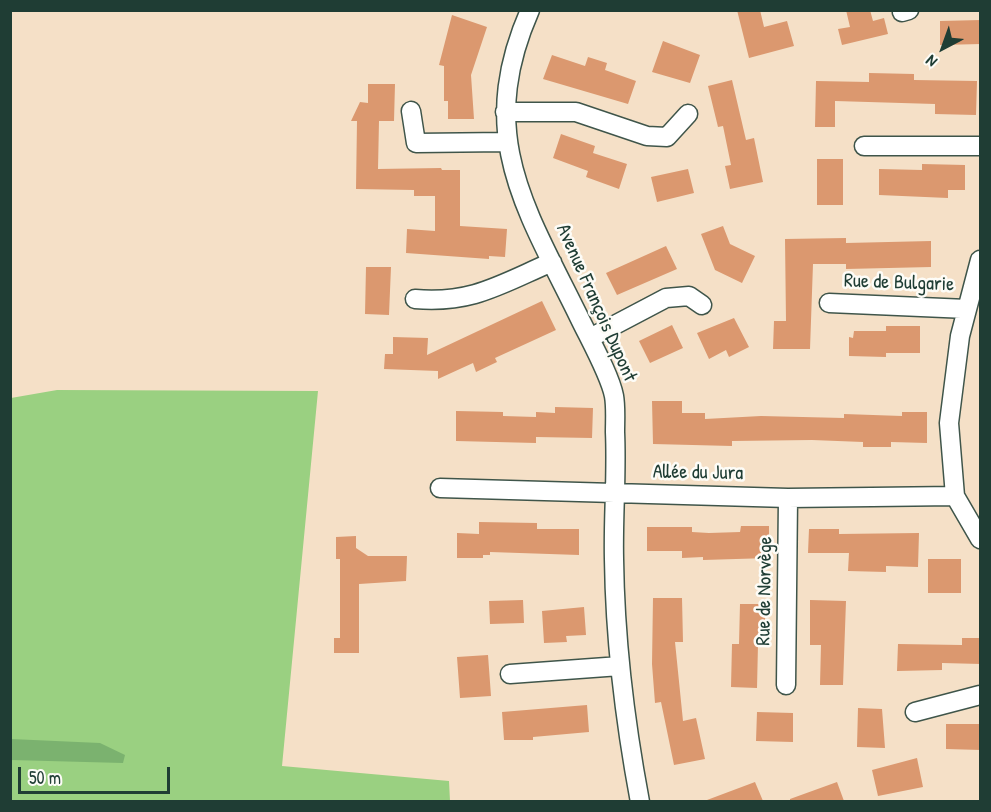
<!DOCTYPE html>
<html>
<head>
<meta charset="utf-8">
<style>
  body { margin:0 }
  #map { position:relative; width:991px; height:812px; overflow:hidden; background:#f5e0c7; font-family:"Patrick Hand",sans-serif }
  canvas { display:block }
  .frame { position:absolute; inset:0; border:12px solid #1f3d34; pointer-events:none }
  .north { position:absolute; left:913px; top:18px; width:60px; height:60px; -webkit-text-stroke:4px #fdfcf7; paint-order:stroke; rotate:221deg; font-size:16px; font-weight:700; line-height:24px; text-align:center; color:#1f3d34 }
  .north::after { content:''; display:block; margin:auto; width:21px; height:27px; background:#1f3d34; clip-path:polygon(50% 0,100% 100%,50% 72%,0 100%) }
  .scale { position:absolute; left:18px; top:767px; width:152px; height:27px; box-sizing:border-box; border:3px solid #1f3d34; border-top:0; padding-left:8px; font-size:18px; line-height:21px; white-space:nowrap; color:#1f3d34; -webkit-text-stroke:4px #fdfcf7; paint-order:stroke }
</style>
</head>
<body>
<div id="map">
<canvas width="991" height="812"></canvas>
<div class="frame"></div>
<div class="north">N</div>
<div class="scale">50 m</div>
</div>
<script>
const c = document.querySelector('canvas').getContext('2d');
c.lineJoin = 'round';
function paint(path, color) {
  c.fillStyle = color;
  c.fill(path, 'evenodd');
}
function strokePath(path, color, width, dash) {
  c.strokeStyle = color;
  c.lineWidth = width;
  c.lineCap = dash ? 'butt' : 'round';
  c.setLineDash(dash || []);
  c.stroke(path);
}
function drawText(font, color, halo, rows, align = 'center') {
  c.font = font + ' "Patrick Hand",sans-serif';
  c.lineWidth = 5;
  c.setLineDash([]);
  c.textBaseline = 'middle';
  c.strokeStyle = halo;
  c.fillStyle = color;
  for (const [text, x, y, turn = 0] of rows) {
    c.save();
    c.translate(x, y);
    c.rotate((+turn || 0) * Math.PI / 180);
    c.textAlign = isNaN(turn) ? turn : align;
    if (halo) c.strokeText(text, 0, 0);
    c.fillText(text, 0, 0);
    c.restore();
  }
}
paint(new Path2D(`
  M57,390L318,391L282,766L449,781L450,801L11,802V398Z`), '#9ad081');
paint(new Path2D(`
  M11,739L100,743L125,755L123,763L11,760Z`), '#7bb26f');
paint(new Path2D(`
  M737,10H760L764,27L787,21L794,46L749,58Z
  M846,10H870L873,21L884,18L888,34L842,45L838,29L850,27Z
  M452,15L487,27L471,75L474,119H448V101H444V66L439,65Z
  M981,20V44L940,45V21Z
  M663,41L700,55L690,83L652,72Z
  M552,55L585,66L588,57L607,63L605,70L636,81L628,104L543,79Z
  M869,73L914,74V80L977,81L976,115L935,114V104L835,101V127H815L816,81L869,82Z
  M732,80L746,140L754,138L763,182L730,189L725,166L731,165L723,126L718,127L708,86Z
  M368,84H395L394,121H379L378,169L441,168L442,170H460V226L507,229L505,257L489,256V259L406,253L407,229L435,231V196H414V190L356,189L357,121H351L360,102L368,103Z
  M561,134L595,146L593,153L627,164L619,189L586,177L588,171L553,158Z
  M817,159H843V205H817Z
  M922,164L965,165V190H948V198L879,195V169L922,170Z
  M688,169L694,193L657,202L651,177Z
  M723,226L730,244L755,256L742,283L715,270L701,234Z
  M846,238V243L931,241V267L846,269V264H813L810,349H773L774,321H786L785,239Z
  M666,246L677,269L617,295L606,273Z
  M366,267H391L389,315L365,314Z
  M542,301L556,330L495,358L497,362L476,372L473,363L438,379V371L384,369L385,354H393V337L428,338L427,355Z
  M734,318L749,347L729,357L726,350L709,359L697,333Z
  M672,325L683,348L650,363L639,341Z
  M886,326H920V353H886V357L849,356V337L853,338L854,331H886Z
  M652,401H682V413H705V419L761,416L844,418V414L902,416V412H927V443L891,442V447H863V442L812,440L732,441V446L653,444Z
  M555,407L593,408L592,438L536,437V443L456,441V411L503,412V416L536,417V412L555,413Z
  M479,522L537,523V529H579V555L490,552V555H483V558H457V533L479,534Z
  M741,526H769V558L703,560V557L682,558V551H647V527H692V532L709,533L740,532Z
  M809,529H839V534L919,533L918,567L886,566V572L848,571L849,553H808Z
  M356,536V548L368,556H407L406,581L359,584V653H334V638H340V559H336V537Z
  M928,559H961V593H928Z
  M653,598H682L683,642H675L683,721L696,718L705,759L674,765L661,702L655,703L652,664Z
  M523,600L524,623L490,624L489,601Z
  M810,600L846,601L843,685H820L821,645H810Z
  M740,604H765V645L758,644L757,688L731,687L732,644H739Z
  M584,607L586,635L566,636L567,642L544,643L542,611Z
  M962,638H981V664L942,663V670L897,671L898,644L962,645Z
  M488,655L491,696L460,698L457,657Z
  M587,705L589,732L533,737V740H504L502,712Z
  M858,708L882,709L885,748L857,747Z
  M757,712L793,713V742L756,741Z
  M946,724H981V750L946,749Z
  M917,758L923,787L878,796L872,770Z
  M755,782L763,801H707V800Z
  M837,782L844,801H790V799Z`), '#db986f');
const minor = new Path2D(`
  M530,10C475,135 525,207 579,317C589,338 610,375 614,396C616,407 615,421 615,432C617,475 613,517 614,559C615,640 625,722 640,802
  M902,12L909,10
  M411,111L416,143L506,142
  M505,112H576L647,136L667,137L688,114
  M864,146H980
  M980,260L960,336L949,423L955,496L980,539
  M415,299C472,304 501,284 552,262
  M829,303L967,309
  M590,338L666,298L689,296L702,305
  M440,488L788,498L955,496
  M510,674L620,666
  M786,685L788,498
  M915,712L980,695`);
strokePath(minor, '#3f554a', 21);
strokePath(minor, '#fff', 18);
drawText('20px', '#1f3d34', '#fdfcf7', [
  ["Rue de Bulgarie",899,283,2],
  ["Avenue François Dupont",596,303,66],
  ["Allée du Jura",698,473,1],
  ["Rue de Norvège",765,591,-89]
]);
</script>
</body>
</html>
